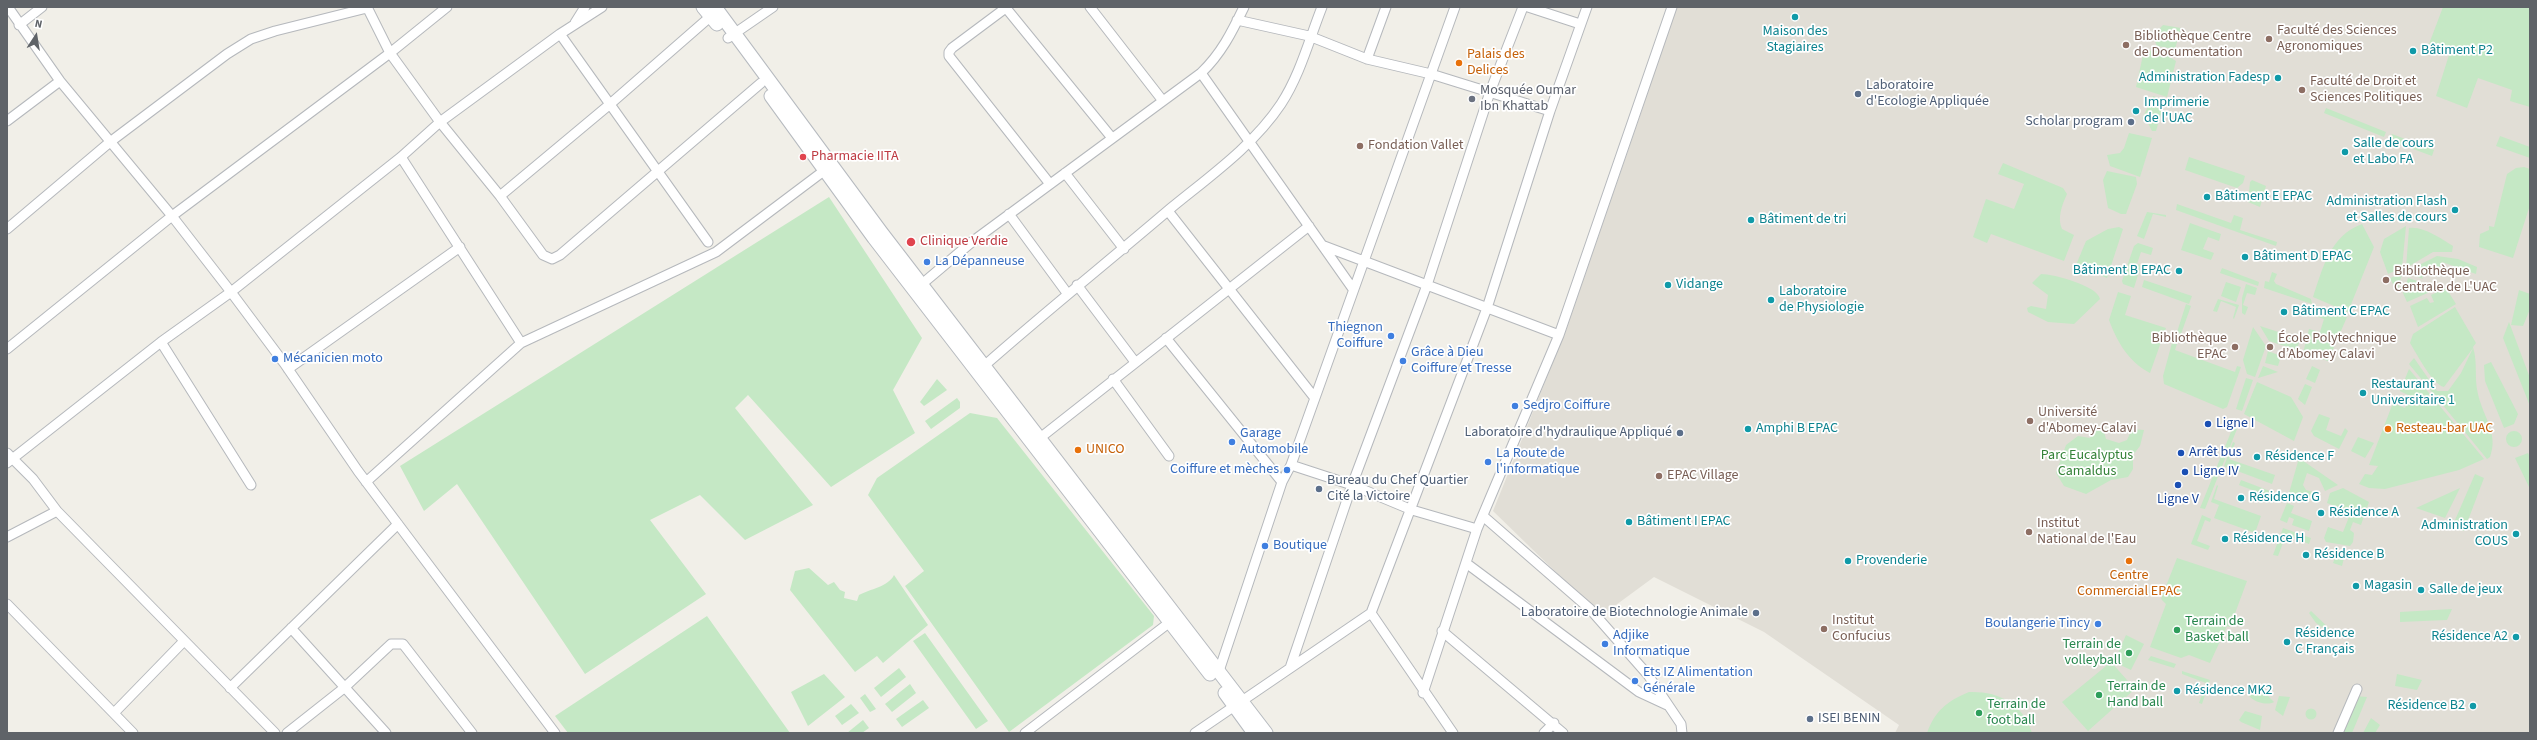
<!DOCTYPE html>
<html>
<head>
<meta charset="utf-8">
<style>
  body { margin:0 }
  #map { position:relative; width:2537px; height:740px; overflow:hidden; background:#f1efe8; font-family:"Source Sans 3",sans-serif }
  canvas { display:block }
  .frame { position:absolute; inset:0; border:8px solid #5f6368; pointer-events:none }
  .north { position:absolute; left:16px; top:16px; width:40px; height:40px; -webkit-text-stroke:3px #fff; paint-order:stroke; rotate:12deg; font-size:11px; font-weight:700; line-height:16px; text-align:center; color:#5f6368 }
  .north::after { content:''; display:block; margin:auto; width:14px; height:18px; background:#5f6368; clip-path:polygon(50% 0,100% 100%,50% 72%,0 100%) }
</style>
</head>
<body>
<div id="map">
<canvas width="2537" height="740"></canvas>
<div class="frame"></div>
<div class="north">N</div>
</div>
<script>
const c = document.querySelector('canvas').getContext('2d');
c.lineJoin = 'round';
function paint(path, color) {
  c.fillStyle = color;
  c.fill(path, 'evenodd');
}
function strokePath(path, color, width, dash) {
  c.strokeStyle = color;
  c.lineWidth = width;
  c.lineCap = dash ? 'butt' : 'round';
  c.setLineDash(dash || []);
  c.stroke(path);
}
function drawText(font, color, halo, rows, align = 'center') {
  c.font = font + ' "Source Sans 3",sans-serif';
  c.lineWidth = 3.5;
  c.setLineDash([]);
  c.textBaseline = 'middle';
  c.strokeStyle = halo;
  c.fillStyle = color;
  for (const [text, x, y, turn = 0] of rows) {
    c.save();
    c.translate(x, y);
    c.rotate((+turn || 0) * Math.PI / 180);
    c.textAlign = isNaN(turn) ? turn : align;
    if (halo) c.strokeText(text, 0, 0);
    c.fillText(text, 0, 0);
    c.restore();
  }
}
paint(new Path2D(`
  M1676,7H2530V733H1895L1899,725L1764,632L1654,577L1601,616L1493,511L1566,330L1641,113Z`), '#e1ded6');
paint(new Path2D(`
  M2443,7H2530V107L2510,101L2512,90L2478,78L2467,108L2436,96L2449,55L2429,44Z
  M2163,25L2181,28L2175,49L2157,46C2152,38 2157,31 2163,25Z
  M2152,50L2161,52L2176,61L2167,97L2136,87L2143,55Z
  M2153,96L2165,101L2156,131H2152L2147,121L2142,119Z
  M2326,108L2386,132L2384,137L2324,113Z
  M2129,133L2152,138L2140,177L2110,166L2107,155L2120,153L2124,148Z
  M2392,134L2434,150L2432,156L2389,140Z
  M2500,136L2530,147V158L2496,146Z
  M2189,157L2240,174L2245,176L2243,183L2237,188L2185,170Z
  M2003,163L2063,188L2067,194C2062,205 2057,218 2062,229L2074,235L2064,261L1991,234L1987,243L1973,237L1986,199L2014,209L2024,184L1998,174Z
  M2524,167L2530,169V205L2513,258L2479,247L2480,234L2489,230V226L2494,227L2507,174L2516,168Z
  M2107,171L2136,177L2137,184L2126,214H2121L2108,208L2103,180Z
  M2252,180L2266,186L2260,207L2248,202L2250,182Z
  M829,197L922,338L893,390L915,433L831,487L748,395L735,408L813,505L745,540L700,495L650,520L706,594L585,674L457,484L424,511L400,466Z
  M2177,204L2231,223L2234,215L2243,218L2240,230L2277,242L2276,246L2176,210Z
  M2147,212L2166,215V217L2153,214L2144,239L2137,236Z
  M2190,223L2221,234L2219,241L2208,237L2203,249L2214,253L2211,260L2181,250Z
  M2362,224L2374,247L2348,312L2313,297C2323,267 2330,236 2362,224Z
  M2406,226L2402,268L2388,274L2380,252L2384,239Z
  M2119,227L2123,229L2107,278L2076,265L2086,241L2108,229Z
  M2409,228C2424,226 2441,239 2453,246L2452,252H2433L2406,268Z
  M2138,243L2153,248L2151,255L2141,252L2137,264L2141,265L2134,288L2123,284L2122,281L2134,246Z
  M2437,256L2458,259L2477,267L2476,274L2442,262L2438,270L2432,267L2430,274L2422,277L2423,279L2408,273L2411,269Z
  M2222,268L2259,282L2258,286L2220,273Z
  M2272,272L2277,274L2274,281L2276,284L2311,299L2312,304L2264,288L2265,281L2269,282Z
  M2041,274C2054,274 2098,286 2100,299L2074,324L2048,322L2028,312L2027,308L2031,306L2046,309L2048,295L2032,283Z
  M2402,274L2397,293L2390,278Z
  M2408,278L2439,288L2407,302L2403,293Z
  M2144,280L2192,296L2189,304L2142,287Z
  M2226,282L2241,287L2236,302L2221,296Z
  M2246,284L2257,288L2255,295L2247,293L2243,305L2248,307L2245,315L2242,313V298Z
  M2446,288L2456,304L2418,327L2410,306L2427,298L2430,303L2434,302L2431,295Z
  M2519,290L2530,294V309L2523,326L2511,325Z
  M2118,292L2131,296L2125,315L2166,328L2150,373C2129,362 2117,342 2109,320Z
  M2218,299L2239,305L2234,319L2233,318L2236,307L2221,301L2217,312L2213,311Z
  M2186,304L2191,306L2181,334L2177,332Z
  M2318,307L2347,317L2328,361L2303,353L2309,329L2320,332L2324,319L2315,316Z
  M2455,307L2476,343L2473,347C2478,363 2474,379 2478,394C2483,417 2499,433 2490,457L2487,459L2409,364L2414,358L2437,391H2448L2461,373L2473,348L2444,387C2432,384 2417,354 2410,343L2413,334Z
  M2509,322L2530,378V406L2503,338Z
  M2260,326L2300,339L2297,350L2269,341Z
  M2253,327L2266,346L2255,377L2247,374L2243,360Z
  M2172,343L2177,344L2175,350L2235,372L2237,366L2241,367L2227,407L2223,409L2164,384L2163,376Z
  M2268,351L2281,356L2278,366L2265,363Z
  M2491,362L2518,414L2514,424L2504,428L2485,381L2484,365Z
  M2263,366L2278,372L2258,378Z
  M2312,366L2320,370L2315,383L2306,379Z
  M2409,369L2484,459L2459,470L2385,489L2369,488L2359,484L2365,474L2372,475L2378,466L2369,465L2393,403L2405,408L2410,396L2400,391Z
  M2246,378L2253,380L2242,411L2236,409Z
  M937,379L947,390L924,406L920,402Z
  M2257,382L2291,397L2303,417L2294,441L2244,414Z
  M2305,384L2312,387L2305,405L2298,399Z
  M957,398L960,402V408L931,429L925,421Z
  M970,413L997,418L1154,616L1153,625L1009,732L905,586L924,571L868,495L877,478Z
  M2319,414L2330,418L2326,430L2341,436L2345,428L2348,431L2339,449L2314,436L2311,431Z
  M2095,427L2103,428L2106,439L2119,443L2127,440L2132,429L2144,430L2140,446L2133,455V469L2128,477L2111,480L2086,494L2064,486L2056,473L2066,445L2078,436L2090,438Z
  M2233,427L2237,429L2205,509L2200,508Z
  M2506 439a8 8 0 1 1 16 0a8 8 0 1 1-16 0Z
  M2358,437L2374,443L2365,458L2351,451Z
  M2233,442L2235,443L2229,459L2275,475L2272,484L2224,466Z
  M2528,453L2530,457V489L2515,458Z
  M2299,458L2338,485L2325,491L2319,478L2307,473L2303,485L2306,490L2313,492L2311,497L2299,493L2295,502L2287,500Z
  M2475,474L2484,478L2464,531L2452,527Z
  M2241,480L2270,491L2268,496L2239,485Z
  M2217,485L2218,486L2214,499L2261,516L2255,533L2214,518L2219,505L2211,502Z
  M2343,488L2369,502L2361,525L2353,522L2350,530L2354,533L2353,542L2350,546L2326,542L2324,538L2328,527L2343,532L2351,512L2327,503L2330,493Z
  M2460,488L2445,518L2416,508Z
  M2287,503L2294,506L2291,513L2312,521L2309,531L2292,525L2294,519L2289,517L2287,523L2280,520Z
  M2202,515L2211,519L2210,522L2205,520L2197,541L2210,546L2208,550L2191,544Z
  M2283,528L2311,538L2309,544L2286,535L2278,556L2273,555Z
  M2337,552L2345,554L2342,566L2333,563Z
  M2177,558L2247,581L2230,627L2227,626L2210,663L2189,655L2181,658L2150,647L2166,604L2161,599Z
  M809,568L828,585L834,582L840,590L845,592L844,598L857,601L859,595C870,589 888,587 894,575L928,625L883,663L877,656L855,672L790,590L795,571Z
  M2452,609L2447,620L2400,622V612Z
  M2311,611L2334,633V635L2316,623L2309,613Z
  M707,616L790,733H568L555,716Z
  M925,633L988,721L976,729L913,641Z
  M2126,635L2144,644L2131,670L2114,662Z
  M2151,656L2176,664L2174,668L2148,660Z
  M2111,662L2135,689L2088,731L2062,702Z
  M899,668L906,677L881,697L874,688Z
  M2182,671L2210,680L2202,704L2199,703L2206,683L2182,674Z
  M824,674L845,697L808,726L791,692Z
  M2397,674L2422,680L2417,690L2395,686Z
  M910,684L916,693L892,712L885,704Z
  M2252,688L2269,692L2268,696L2274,702C2267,706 2254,702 2249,696Z
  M1969,692C1998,691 2023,703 2032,733H1927C1935,711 1947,701 1969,692Z
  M865,694L876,709L870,712L860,698Z
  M2279,696L2290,697L2283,716L2275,710Z
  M2355,696L2367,697L2352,733H2341Z
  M923,700L929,708L902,727L896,719Z
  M851,704L859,713L842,725L835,716Z
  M2305.5 714a5.5 5.5 0 1 1 11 0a5.5 5.5 0 1 1-11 0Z
  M2245,711L2262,716L2260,730L2241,722L2239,720Z
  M2371,718L2380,725L2375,733H2363Z
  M863,720L869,728L862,733H847Z`), '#c5e8c5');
const street = new Path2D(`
  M8,7L60,81L172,216L231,292L284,363L358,471L555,733
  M367,7L390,53L440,122L500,196L543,255L552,259L560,255L761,83
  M1007,7L952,48L949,52V56L1050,184
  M1090,7L1163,101
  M1528,7L1580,24
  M1006,8L1112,138
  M1237,20L1309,36L1367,59L1431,74L1550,111
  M575,23L585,7
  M19,25L42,7
  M560,34L708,242
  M728,38L773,7
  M1367,59L1386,7
  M1201,73L1353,289
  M7,121L60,81
  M401,157L521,343
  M1065,173L1124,249
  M500,196L609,105L711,16
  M1168,211L1314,397
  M1009,214L1067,293
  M7,229L110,142L227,54L251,39L275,31L367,8
  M1324,246L1559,335
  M922,284L973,241L1201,73C1221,54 1232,32 1244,7
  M1077,285L1135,362
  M1166,338L1282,482
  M161,342L251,485
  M7,349L172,216L390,53L447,7
  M984,366C1045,312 1109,261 1171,208C1210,176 1253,146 1281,104C1300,75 1309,40 1322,7
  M288,369L460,247
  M1113,379L1169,456
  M1040,438L1309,226
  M7,453L33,479L57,511L275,733
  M7,463L161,342L231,292L401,157L440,122L560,34L602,7
  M1291,465L1352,485L1412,510L1477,529
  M366,482L521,343L716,252L829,167
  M1483,516L1590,609L1648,675L1681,724L1682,733
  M7,537L57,511
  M1466,563L1639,692L1667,705
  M7,604L133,733
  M1371,613L1453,733
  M291,628L386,733
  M1442,631L1563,733
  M1290,668L1352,485L1427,285L1490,92L1523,7
  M1219,671L1282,482L1291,465L1455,7
  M230,688L398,524
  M1423,693L1477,529L1559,335L1672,7
  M114,713L184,641
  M287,733L344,688L391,644H403L472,733
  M1025,733L1174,619
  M1195,733L1371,613L1487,308L1550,111L1587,7
  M1544,733L1554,723
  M2338,733L2357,689`);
const secondary = new Path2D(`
  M703,7L717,24
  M715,7L881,232L1266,733
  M771,96L874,238L1210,674
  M1225,693L1254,733`);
strokePath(street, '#b5b8bc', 11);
strokePath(secondary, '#b6babf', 15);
strokePath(street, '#fff', 9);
strokePath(secondary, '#fff', 13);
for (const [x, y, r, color] of [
  [1795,17,4,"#0f9aa8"],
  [2269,39,4,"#8d6e63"],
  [2126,45,4,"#8d6e63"],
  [2413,51,4,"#0f9aa8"],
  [1459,63,4,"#e8710a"],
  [2278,78,4,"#0f9aa8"],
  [2302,90,4,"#8d6e63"],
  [1858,94,4,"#5c6f8a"],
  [1472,99,4,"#6b7280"],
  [2136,111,4,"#0f9aa8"],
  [2131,122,4,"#5c6f8a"],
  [1360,146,4,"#8d6e63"],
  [2345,152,4,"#0f9aa8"],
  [803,157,4,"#e0444e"],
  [2207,197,4,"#0f9aa8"],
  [2455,210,4,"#0f9aa8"],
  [1751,220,4,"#0f9aa8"],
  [911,242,5,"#e0444e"],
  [2245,257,4,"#0f9aa8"],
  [927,262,4,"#3f7fe0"],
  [2179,271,4,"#0f9aa8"],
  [2386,280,4,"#8d6e63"],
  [1668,285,4,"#0f9aa8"],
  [1771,300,4,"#0f9aa8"],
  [2284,312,4,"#0f9aa8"],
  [1391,336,4,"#3f7fe0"],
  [2235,347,4,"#8d6e63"],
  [2270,347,4,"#8d6e63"],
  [275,359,4,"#3f7fe0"],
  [1403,361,4,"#3f7fe0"],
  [2363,393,4,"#0f9aa8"],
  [1515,406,4,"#3f7fe0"],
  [2030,421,4,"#8d6e63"],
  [2208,424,4,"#1a4fb4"],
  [1748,429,4,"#0f9aa8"],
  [2388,429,4,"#e8710a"],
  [1680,433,4,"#5c6f8a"],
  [1232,442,4,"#3f7fe0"],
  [1078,450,4,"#e8710a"],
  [2181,453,4,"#1a4fb4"],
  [2257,457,4,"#0f9aa8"],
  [1488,462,4,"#3f7fe0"],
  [1287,470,4,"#3f7fe0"],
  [2185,472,4,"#1a4fb4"],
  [1659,476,4,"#8d6e63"],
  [2178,485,4,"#1a4fb4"],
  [1319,489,4,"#5c6f8a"],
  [2241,498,4,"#0f9aa8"],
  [2321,513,4,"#0f9aa8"],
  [1629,522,4,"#0f9aa8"],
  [2029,532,4,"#8d6e63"],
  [2516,534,4,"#0f9aa8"],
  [2225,539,4,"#0f9aa8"],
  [1265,546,4,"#3f7fe0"],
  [2306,555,4,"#0f9aa8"],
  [1848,561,4,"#0f9aa8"],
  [2129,561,4,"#e8710a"],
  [2356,586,4,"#0f9aa8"],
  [2421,590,4,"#0f9aa8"],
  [1756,613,4,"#5c6f8a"],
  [2098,624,4,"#3f7fe0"],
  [1824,629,4,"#8d6e63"],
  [2177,630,4,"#2e9e5b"],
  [2516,637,4,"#0f9aa8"],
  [2287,642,4,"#0f9aa8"],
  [1605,644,4,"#3f7fe0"],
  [2129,653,4,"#2e9e5b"],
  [1635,681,4,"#3f7fe0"],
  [2177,691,4,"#0f9aa8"],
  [2099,695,4,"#2e9e5b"],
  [2473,706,4,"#0f9aa8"],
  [1979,713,4,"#2e9e5b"],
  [1810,719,4,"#5c6f8a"]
]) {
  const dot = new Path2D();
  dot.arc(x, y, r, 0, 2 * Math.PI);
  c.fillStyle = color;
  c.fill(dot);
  strokePath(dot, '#fff', 1.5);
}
drawText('14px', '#785e54', '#fff', [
  ["Faculté des Sciences",2277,31],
  ["Agronomiques",2277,47],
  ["Bibliothèque Centre",2134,37],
  ["de Documentation",2134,53],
  ["Faculté de Droit et",2310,82],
  ["Sciences Politiques",2310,98],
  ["Fondation Vallet",1368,146],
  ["Bibliothèque",2394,272],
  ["Centrale de L'UAC",2394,288],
  ["Bibliothèque",2227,339,"right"],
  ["EPAC",2227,355,"right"],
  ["École Polytechnique",2278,339],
  ["d’Abomey Calavi",2278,355],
  ["Université",2038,413],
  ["d'Abomey-Calavi",2038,429],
  ["EPAC Village",1667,476],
  ["Institut",2037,524],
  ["National de l'Eau",2037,540],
  ["Institut",1832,621],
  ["Confucius",1832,637]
], 'left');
drawText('14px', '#0d838f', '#fff', [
  ["Maison des",1795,32,"center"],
  ["Stagiaires",1795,48,"center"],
  ["Bâtiment P2",2421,51],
  ["Administration Fadesp",2270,78,"right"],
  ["Imprimerie",2144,103],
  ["de l'UAC",2144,119],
  ["Salle de cours",2353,144],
  ["et Labo FA",2353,160],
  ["Bâtiment E EPAC",2215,197],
  ["Administration Flash",2447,202,"right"],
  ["et Salles de cours",2447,218,"right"],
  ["Bâtiment de tri",1759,220],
  ["Bâtiment D EPAC",2253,257],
  ["Bâtiment B EPAC",2171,271,"right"],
  ["Vidange",1676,285],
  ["Laboratoire",1779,292],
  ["de Physiologie",1779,308],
  ["Bâtiment C EPAC",2292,312],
  ["Restaurant",2371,385],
  ["Universitaire 1",2371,401],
  ["Amphi B EPAC",1756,429],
  ["Résidence F",2265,457],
  ["Résidence G",2249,498],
  ["Résidence A",2329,513],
  ["Bâtiment I EPAC",1637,522],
  ["Administration",2508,526,"right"],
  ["COUS",2508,542,"right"],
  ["Résidence H",2233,539],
  ["Résidence B",2314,555],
  ["Provenderie",1856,561],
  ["Magasin",2364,586],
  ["Salle de jeux",2429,590],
  ["Résidence",2295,634],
  ["C Français",2295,650],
  ["Résidence A2",2508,637,"right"],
  ["Résidence MK2",2185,691],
  ["Résidence B2",2465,706,"right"]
], 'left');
drawText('14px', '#c56008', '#fff', [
  ["Palais des",1467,55],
  ["Delices",1467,71],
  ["Resteau-bar UAC",2396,429],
  ["UNICO",1086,450],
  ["Centre",2129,576,"center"],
  ["Commercial EPAC",2129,592,"center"]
], 'left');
drawText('14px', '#4e5e75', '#fff', [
  ["Laboratoire",1866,86],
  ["d'Ecologie Appliquée",1866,102],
  ["Scholar program",2123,122,"right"],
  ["Laboratoire d'hydraulique Appliqué",1672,433,"right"],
  ["Bureau du Chef Quartier",1327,481],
  ["Cité la Victoire",1327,497],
  ["Laboratoire de Biotechnologie Animale",1748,613,"right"],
  ["ISEI BENIN",1818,719]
], 'left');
drawText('14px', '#5b616d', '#fff', [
  ["Mosquée Oumar",1480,91],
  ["Ibn Khattab",1480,107]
], 'left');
drawText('14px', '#be3a42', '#fff', [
  ["Pharmacie IITA",811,157],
  ["Clinique Verdie",920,242]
], 'left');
drawText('14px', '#366cbe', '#fff', [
  ["La Dépanneuse",935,262],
  ["Thiegnon",1383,328,"right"],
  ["Coiffure",1383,344,"right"],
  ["Grâce à Dieu",1411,353],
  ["Coiffure et Tresse",1411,369],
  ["Mécanicien moto",283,359],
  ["Sedjro Coiffure",1523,406],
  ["Garage",1240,434],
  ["Automobile",1240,450],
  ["La Route de",1496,454],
  ["l'informatique",1496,470],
  ["Coiffure et mèches",1279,470,"right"],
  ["Boutique",1273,546],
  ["Boulangerie Tincy",2090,624,"right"],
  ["Adjike",1613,636],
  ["Informatique",1613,652],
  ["Ets IZ Alimentation",1643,673],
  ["Générale",1643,689]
], 'left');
drawText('14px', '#164399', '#fff', [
  ["Ligne I",2216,424],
  ["Arrêt bus",2189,453],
  ["Ligne IV",2193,472],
  ["Ligne V",2178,500,"center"]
], 'left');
drawText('14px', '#348238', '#fff', [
  ["Parc Eucalyptus",2087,456],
  ["Camaldus",2087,472]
]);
drawText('14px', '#27864d', '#fff', [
  ["Terrain de",2185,622],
  ["Basket ball",2185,638],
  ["Terrain de",2121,645,"right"],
  ["volleyball",2121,661,"right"],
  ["Terrain de",2107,687],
  ["Hand ball",2107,703],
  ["Terrain de",1987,705],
  ["foot ball",1987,721]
], 'left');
</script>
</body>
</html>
